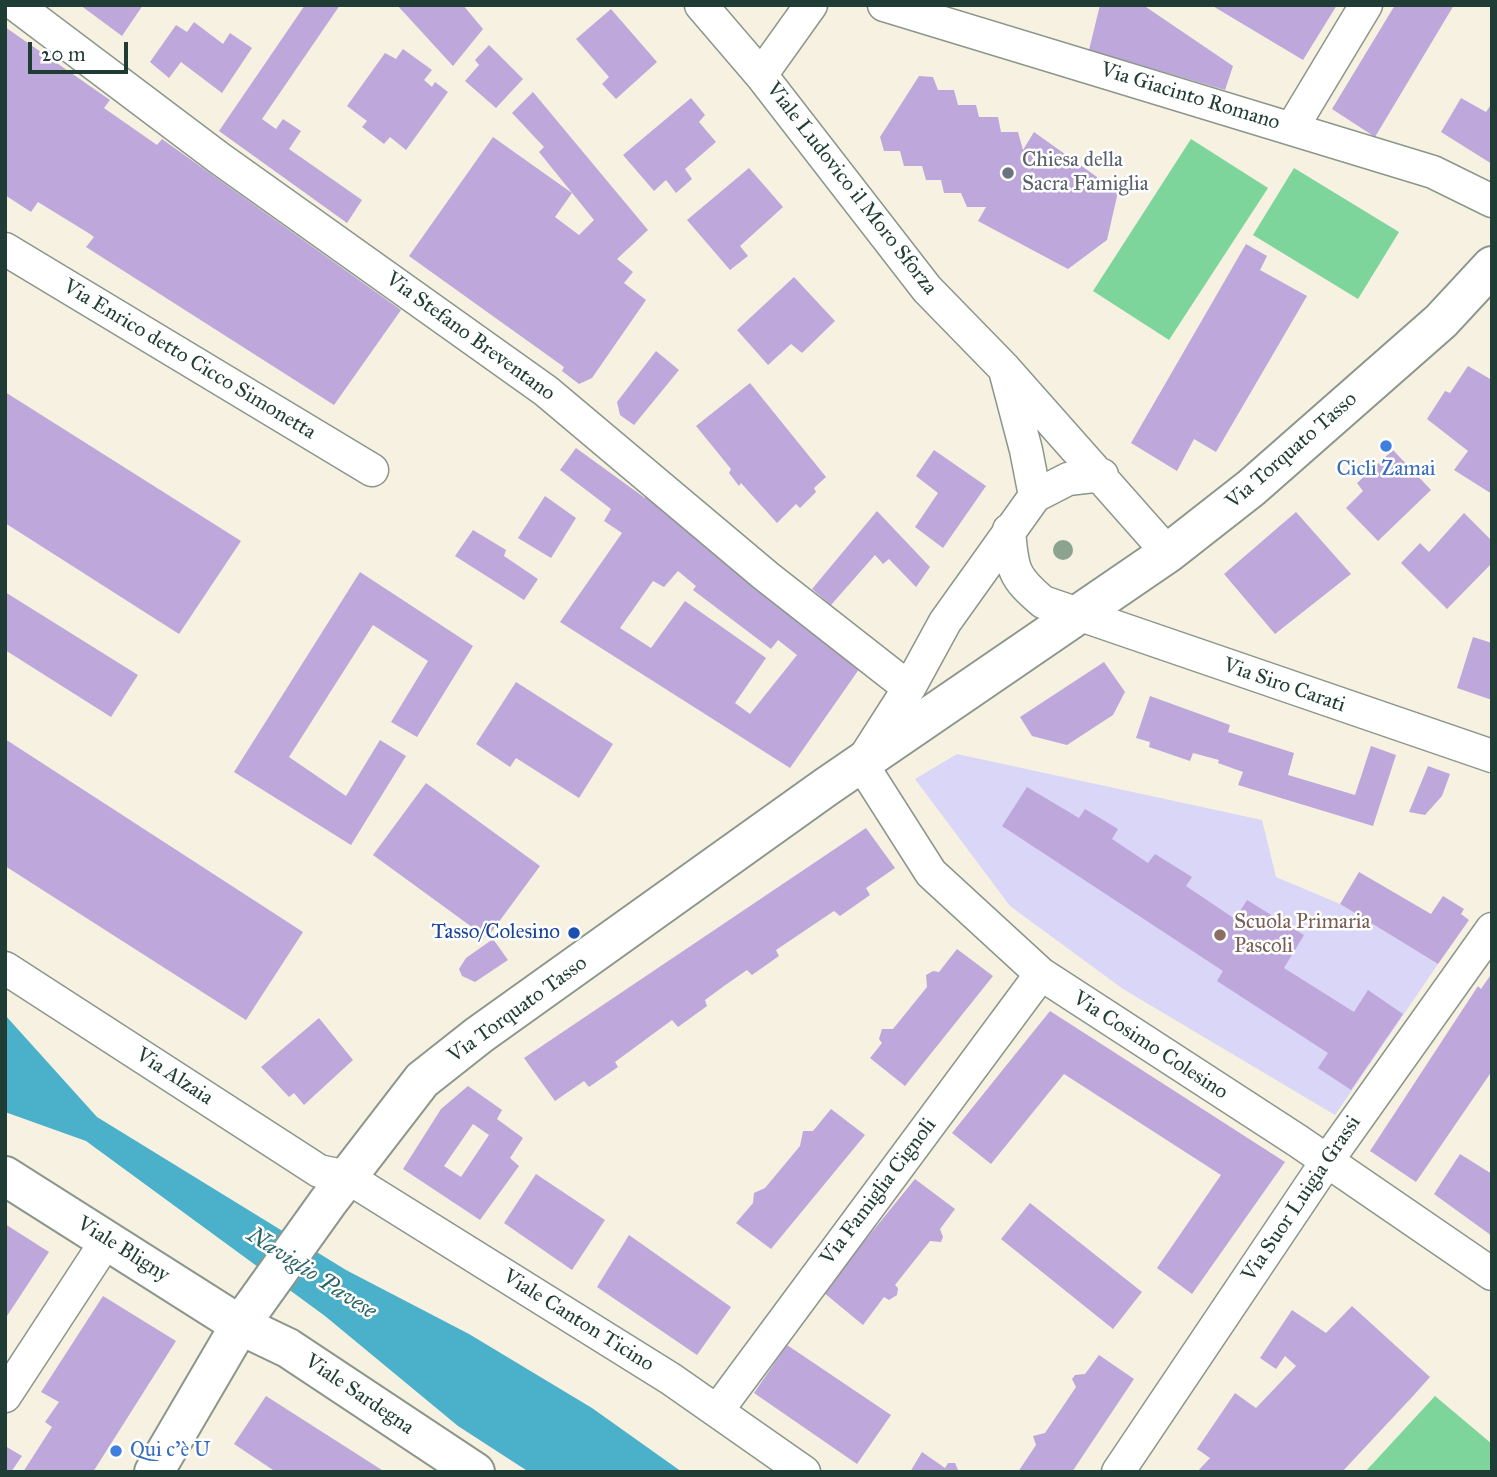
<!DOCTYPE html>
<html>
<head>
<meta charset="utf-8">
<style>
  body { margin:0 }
  #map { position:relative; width:1497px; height:1477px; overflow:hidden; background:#f6f1e1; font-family:"IM FELL Great Primer",serif }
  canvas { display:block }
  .frame { position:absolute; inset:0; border:7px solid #1f3d34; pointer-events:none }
  .scale { position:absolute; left:28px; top:42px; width:100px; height:32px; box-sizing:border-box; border:4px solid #1f3d34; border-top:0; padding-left:9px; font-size:21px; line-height:24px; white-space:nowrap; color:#1f3d34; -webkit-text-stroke:5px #fff; paint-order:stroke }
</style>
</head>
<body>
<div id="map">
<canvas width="1497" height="1477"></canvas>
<div class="frame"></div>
<div class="scale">20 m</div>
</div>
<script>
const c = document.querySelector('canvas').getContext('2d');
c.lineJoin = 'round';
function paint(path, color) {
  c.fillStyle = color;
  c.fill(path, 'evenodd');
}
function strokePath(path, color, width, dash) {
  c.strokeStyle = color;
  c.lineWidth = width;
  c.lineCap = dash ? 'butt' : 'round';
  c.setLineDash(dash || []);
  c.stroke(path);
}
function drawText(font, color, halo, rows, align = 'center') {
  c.font = font + ' "IM FELL Great Primer",serif';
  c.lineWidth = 5;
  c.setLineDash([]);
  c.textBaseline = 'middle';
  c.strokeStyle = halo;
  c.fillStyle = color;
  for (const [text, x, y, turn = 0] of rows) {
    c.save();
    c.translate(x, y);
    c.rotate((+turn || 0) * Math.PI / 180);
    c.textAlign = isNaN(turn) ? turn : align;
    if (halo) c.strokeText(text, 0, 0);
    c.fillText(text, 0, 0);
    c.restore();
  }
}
paint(new Path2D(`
  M957,754L1262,820L1276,877L1340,904L1438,964L1335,1115L1123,989L1010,906L915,779Z`), '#d9d6f7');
paint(new Path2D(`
  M1191,139L1268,188L1169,340L1093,291Z
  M1294,168L1399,232L1358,299L1253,235Z
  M1435,1396L1492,1444V1472H1365Z`), '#7dd59b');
paint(new Path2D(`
  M5,1015L97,1117L346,1270L469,1334L592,1408L682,1472H529L458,1426L325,1316L86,1141L5,1112Z`), '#4bb1ca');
paint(new Path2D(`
  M80,5H143L122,36Z
  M305,5H340L262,119L276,129L283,119L301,131L289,149L362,200L347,223L219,131Z
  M397,5H463L483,29L453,66Z
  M1100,5H1143L1233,66L1225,90L1089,50Z
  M1211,5H1337L1303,60Z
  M1395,5H1454L1375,137L1332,109Z
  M611,9L657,62L616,99L602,84L609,77L576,39Z
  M194,22L223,44L230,33L252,48L222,93L181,62L169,78L150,62L176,25L187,32Z
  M5,27L110,100L104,108L157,145L162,139L401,310L334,405L86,247L94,237L90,234L38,202L31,212L5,195Z
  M489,45L523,79L496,108L465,81L479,65L475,60Z
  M403,49L432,70L424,80L432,87L435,82L448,92L406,150L390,137L384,144L362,127L367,121L347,106L385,53L396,59Z
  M919,76L933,77L938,90H954L958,105H976L979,117H998L1001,132H1018L1023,150L1034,132L1118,192L1107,240L1068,269L978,221L986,207H967L961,193H944L941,180H926L922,166H904L900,151H884L880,137Z
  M533,92L648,230L617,259L633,272L624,283L646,300L592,378L579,384L562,371L564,367L409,256L493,137L572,193L555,217L579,235L594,220L539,152L544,147L512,113Z
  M691,98L705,115L699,122L716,142L685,169L692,179L676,193L666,180L654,191L623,155Z
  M1461,98L1486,112L1492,103V164L1441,132Z
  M749,168L783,207L740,246L748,256L730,270L687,220Z
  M1246,244L1267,256L1260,270L1307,296L1216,452L1194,439L1177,471L1131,443Z
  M794,277L835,321L802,353L791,344L768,365L737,330Z
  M656,351L679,370L634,425L620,415L617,402Z
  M1468,366L1492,380V494L1454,470L1468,451L1427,419L1445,391L1450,393Z
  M750,383L826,477L814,488L816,492L800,508L796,504L777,523L741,483L739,486L729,473L731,469L696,426Z
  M5,392L241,541L179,634L5,523Z
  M576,448L645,498L651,490L862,665L790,768L560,622L622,533L604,521L611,509L560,470ZM678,571L696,586L693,590L771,649L778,640L797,655L750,714L735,703L766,658L685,601L651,648L620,628L653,581L664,587Z
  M934,450L986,486L943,548L915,527L938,493L916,476Z
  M1393,450L1431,490L1378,541L1346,508L1363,491L1357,483Z
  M545,496L576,518L551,558L518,538Z
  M877,511L930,567L916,587L889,559L883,564L875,555L831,605L812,589Z
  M1296,512L1351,574L1275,634L1224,574Z
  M1464,513L1492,541V563L1447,609L1401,563L1420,543L1429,552Z
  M473,530L506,550L504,556L538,579L524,600L455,556Z
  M360,572L473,646L417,737L391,722L428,661L373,625L289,757L346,796L380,740L406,756L351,845L234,772Z
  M5,592L138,675L111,717L5,650Z
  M1473,637L1492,643V700L1457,688Z
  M1104,662L1125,692L1113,715L1067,745L1032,736L1020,717Z
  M516,682L613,744L579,798L516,758L510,767L476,744Z
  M1150,696L1230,725L1228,732L1294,753L1288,775L1355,795L1371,746L1396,755L1373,826L1238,785L1243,772L1218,763L1219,760L1193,753L1190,761L1149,747L1150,742L1136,738Z
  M5,739L303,932L246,1020L5,866Z
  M1428,766L1450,774L1442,796L1425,815L1409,812Z
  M426,783L540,866L487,938L373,855Z
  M1027,787L1079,818L1085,809L1118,829L1112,839L1148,863L1155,854L1192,877L1186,886L1235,919L1247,900L1304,935L1284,968L1354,1012L1368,990L1403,1014L1351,1090L1318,1068L1328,1053L1217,981L1223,971L1002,826Z
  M866,828L895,868L866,888L870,895L840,916L834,911L776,950L779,956L752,975L747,970L724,986L705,1000L707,1006L678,1027L672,1020L615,1062L618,1067L589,1087L584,1081L555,1101L524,1058Z
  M1359,872L1431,914L1443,896L1464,909L1461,914L1469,920L1438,964L1340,904Z
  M493,939L508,960L475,982L462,976L459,969L466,958Z
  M957,949L993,976L905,1086L870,1058L882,1043L879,1039L882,1029H893L927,987L926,975L933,971L939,972Z
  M1492,973V1071L1416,1182L1370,1151L1478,986L1481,989Z
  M1050,1011L1285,1162L1192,1294L1157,1268L1221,1175L1064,1074L991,1164L952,1133Z
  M319,1018L353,1060L304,1105L294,1093L289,1097L261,1067Z
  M468,1086L502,1110L497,1119L523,1138L510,1158L519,1166L480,1220L403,1169L441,1109ZM473,1124L489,1135L461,1177L444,1166Z
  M831,1109L865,1135L771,1249L736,1223L753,1203L754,1193L765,1188L800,1146L803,1131H813Z
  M1460,1154L1492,1174V1236L1434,1194Z
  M536,1174L605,1220L572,1270L504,1223Z
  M915,1179L955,1209L940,1229L943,1237L941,1242L930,1241L895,1285L898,1288L897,1295L889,1300L884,1297L863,1325L823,1292Z
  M1030,1203L1142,1292L1113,1329L1001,1239Z
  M5,1224L49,1252L5,1319Z
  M629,1235L731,1307L697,1355L597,1287Z
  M103,1296L176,1341L93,1472H23L52,1427L45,1422L59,1402L41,1392Z
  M1352,1306L1430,1377L1413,1396L1342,1472H1197L1210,1458L1197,1449L1235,1393L1256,1408L1296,1366L1285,1356L1276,1369L1260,1358L1292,1310L1326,1333Z
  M787,1345L891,1415L857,1464L754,1393Z
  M1099,1355L1134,1379L1072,1472H1018L1036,1445L1033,1436L1045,1433L1076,1387L1072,1379L1075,1375L1085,1374Z
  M266,1396L385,1472H276L234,1444Z
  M5,1446L22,1456L11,1472H5Z
  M922,1452L945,1468L948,1463H955L959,1472H910Z`), '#bea8db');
const street = new Path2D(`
  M16,5L219,158L546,391L766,576L909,688
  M701,5L761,75L927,289L1005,369L1168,553
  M884,5L1433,172L1492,201
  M761,75L811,5
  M1292,128L1366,5
  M5,249L372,470
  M1006,374L1026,450L1035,496
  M1102,475L1068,479L1035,496L945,622L909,688L861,763L931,873L1041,974L1298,1141L1492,1274
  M1009,530C1012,569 1013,577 1043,602L1492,756
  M5,968L319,1171L347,1177L671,1379L804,1472
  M5,1396L107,1240
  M717,1411L1041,974
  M1118,1472L1327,1161L1492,929`);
const secondary = new Path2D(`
  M5,1176L240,1325L288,1348L475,1472
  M154,1472L240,1325L328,1202L422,1080L479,1035L826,787L1168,553L1251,488L1441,321L1492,266`);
strokePath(street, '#8a978a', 35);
strokePath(secondary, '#8a978a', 42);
strokePath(street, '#fff', 32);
strokePath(secondary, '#fff', 38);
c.fillStyle = '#8ca390';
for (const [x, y] of [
  [1063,550]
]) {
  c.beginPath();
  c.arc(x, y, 10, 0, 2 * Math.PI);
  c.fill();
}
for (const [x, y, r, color] of [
  [1008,173,7,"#6b7280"],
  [1386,446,7,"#3f7fe0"],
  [574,933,7,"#1a4fb4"],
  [1220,935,7,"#8d6e63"],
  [116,1451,7,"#3f7fe0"]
]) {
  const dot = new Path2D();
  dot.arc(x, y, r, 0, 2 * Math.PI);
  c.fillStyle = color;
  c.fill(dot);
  strokePath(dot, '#fff', 2.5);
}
drawText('21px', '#1f3d34', '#fff', [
  ["Via Giacinto Romano",1190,97,17],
  ["Viale Ludovico il Moro Sforza",851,189,52],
  ["Via Stefano Breventano",470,337,36],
  ["Via Enrico detto Cicco Simonetta",189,360,31],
  ["Via Torquato Tasso",1292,451,-41],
  ["Via Siro Carati",1284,686,19],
  ["Via Torquato Tasso",518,1010,-36],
  ["Via Cosimo Colesino",1150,1046,33],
  ["Via Alzaia",174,1077,33],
  ["Via Famiglia Cignoli",879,1192,-53],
  ["Via Suor Luigia Grassi",1302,1199,-56],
  ["Viale Bligny",123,1250,32],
  ["Viale Canton Ticino",578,1321,32],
  ["Viale Sardegna",359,1395,34]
]);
drawText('21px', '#5b616d', '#fff', [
  ["Chiesa della",1022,161],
  ["Sacra Famiglia",1022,185]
], 'left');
drawText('21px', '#366cbe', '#fff', [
  ["Cicli Zamai",1386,470],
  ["Qui c'è U",130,1451,"left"]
]);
drawText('21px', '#785e54', '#fff', [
  ["Scuola Primaria",1234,923],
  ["Pascoli",1234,947]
], 'left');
drawText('21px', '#164399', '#fff', [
  ["Tasso/Colesino",560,933]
], 'right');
drawText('italic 23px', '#2e6668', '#fff', [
  ["Naviglio Pavese",311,1274,33]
]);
</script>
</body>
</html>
